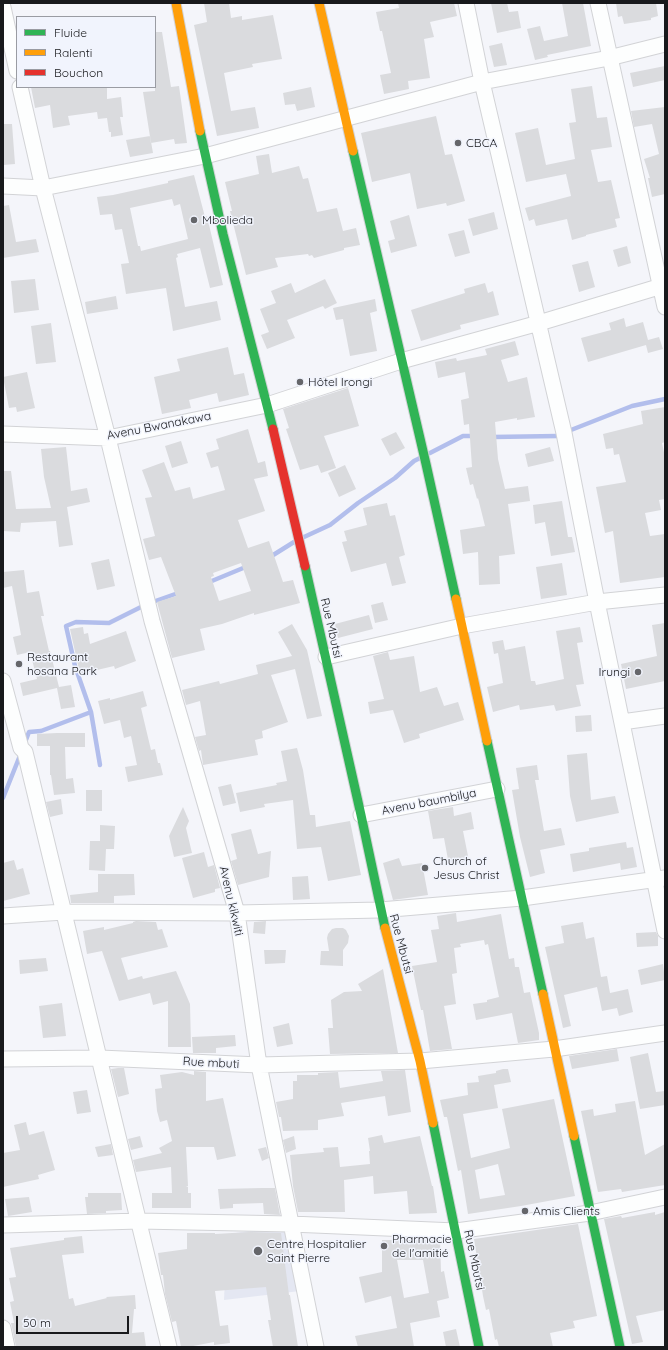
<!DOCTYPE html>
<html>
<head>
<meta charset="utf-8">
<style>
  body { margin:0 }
  #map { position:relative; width:668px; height:1350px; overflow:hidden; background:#f4f5fa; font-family:Quicksand,sans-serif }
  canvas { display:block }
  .frame { position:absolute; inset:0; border:4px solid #18191c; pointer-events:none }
  .legend { position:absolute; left:16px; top:16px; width:140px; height:72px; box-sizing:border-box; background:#f1f4fd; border:1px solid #9a9ca3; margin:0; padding:5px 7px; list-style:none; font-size:12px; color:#18191c }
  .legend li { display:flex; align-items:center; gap:8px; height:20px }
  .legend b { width:20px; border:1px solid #9a9ca3 }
  .scale { position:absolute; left:16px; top:1316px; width:113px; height:18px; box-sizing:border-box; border:2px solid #18191c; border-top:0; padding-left:5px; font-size:12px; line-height:14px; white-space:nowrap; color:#18191c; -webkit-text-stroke:3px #f1f4fd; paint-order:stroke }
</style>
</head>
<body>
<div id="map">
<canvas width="668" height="1350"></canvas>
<div class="frame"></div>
<ul class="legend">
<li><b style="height:5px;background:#30b455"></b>Fluide</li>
<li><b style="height:5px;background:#ff9f0a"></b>Ralenti</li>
<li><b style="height:5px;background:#e5322d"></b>Bouchon</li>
</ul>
<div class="scale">50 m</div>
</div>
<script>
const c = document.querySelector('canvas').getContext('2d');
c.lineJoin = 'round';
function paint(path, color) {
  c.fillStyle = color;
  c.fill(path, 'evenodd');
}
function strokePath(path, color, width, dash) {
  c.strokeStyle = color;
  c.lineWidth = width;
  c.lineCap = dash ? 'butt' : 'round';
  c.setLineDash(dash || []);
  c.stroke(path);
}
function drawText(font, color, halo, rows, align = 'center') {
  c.font = font + ' Quicksand,sans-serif';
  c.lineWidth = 3;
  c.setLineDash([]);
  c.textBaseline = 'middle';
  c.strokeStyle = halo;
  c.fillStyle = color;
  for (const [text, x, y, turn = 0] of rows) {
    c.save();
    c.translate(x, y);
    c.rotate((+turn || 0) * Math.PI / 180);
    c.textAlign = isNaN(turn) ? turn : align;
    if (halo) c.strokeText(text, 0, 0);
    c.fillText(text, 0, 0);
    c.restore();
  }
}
paint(new Path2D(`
  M284,1227L300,1291L224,1300L227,1234Z`), '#e4e7f2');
strokePath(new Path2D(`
  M571,430L632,406L665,399
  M492,437L558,436
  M430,453L463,436H474
  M304,537L330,525L358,503L395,478L414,461L420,458
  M270,557L294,542
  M207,583L248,566
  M24,745L29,732L41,731L91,712
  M100,765L91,712L75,666L66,626L76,622L109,623L147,604L181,592
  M3,798L21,753`), '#b2beec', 4.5);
paint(new Path2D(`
  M204,3H229L231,18L242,16V20L273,15L282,59L252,64L253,67L224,73L231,111L255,107L259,128L217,136L194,25L207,22Z
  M398,3H454L457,16L430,22L434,37L424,39L430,78L408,81L409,89L384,94L380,75L391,73L382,31H380L376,12L399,8Z
  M491,3H507L509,12L518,11L521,28L497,33Z
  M562,3H583L591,46L547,55L548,57L535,60L527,29L540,26L544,41L568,36Z
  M616,3H656L658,16L651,18V20L624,24L622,16L618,17Z
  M155,32H162L171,87L179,86L187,143L175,144L174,139L151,143L143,92L155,91Z
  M502,43L507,65L494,67L489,46Z
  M665,66V80L633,87L630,73Z
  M592,86L597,118L607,117L612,147L591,150L598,182L611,180L620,218L615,219L617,227L586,235V236L572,240L567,219L536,226L534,219L529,221L525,208L571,196L566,174L526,182L515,133L538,128L546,165L575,159L569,123L576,122L571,89Z
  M31,87H107V99L121,97L123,117H120L123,135L111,137V132H109L107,118L98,119L97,112L68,116L70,125L53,128L50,105L35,108Z
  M311,87L315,107L297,111L295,104L285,105L283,93Z
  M665,107V194L652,197L648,178H650L644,159L659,154L652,124L634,127L631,111Z
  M436,116L445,155L452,154L465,201L447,206L446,203L417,209L410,173L372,182L361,133Z
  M3,124H12L15,164L3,165Z
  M150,136L153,153L130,157L126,140Z
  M269,154L272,173L299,166L303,179L308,178L317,212L337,208L343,231L356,228L360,245L344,248V250L314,258L312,255L309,256L308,254L275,258L278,267L246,275L230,211H232L225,182L259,174L256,156Z
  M194,175L205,217L207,216L223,285L210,288L200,248L177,254L178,257L176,258L185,307L217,301L221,320L173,331L166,288L126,294L121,264L129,263L122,229L115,230L112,214L100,215L97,197L113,195L168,183V181ZM172,199L174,206L180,204L188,239L141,251L140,246H138L130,208Z
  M9,205L16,242L36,239L39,252L3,258V206Z
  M494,212L498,229L473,236L468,219Z
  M409,215L417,246L391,253L388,241L395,239L390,221Z
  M464,230L470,253L455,257L448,234Z
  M627,246L631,263L618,267L613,250Z
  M588,261L595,287L579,292L572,265Z
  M35,279L39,310L14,313L11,281Z
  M325,279L337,303L325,309L323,306L287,320L295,338L267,349L261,335L269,332L260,309L276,303L271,291L291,283L295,293Z
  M485,283L488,293L493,291L499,315L460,325L461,329L421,341L411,310L465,293L464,289Z
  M116,296L118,309L87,314L85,302Z
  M375,299L377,311L370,313L377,351L350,356L343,319L336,320L333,308Z
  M624,318L626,327L643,322L648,340L659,337L663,349L648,353L646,345L588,362L581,338L611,330L609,323Z
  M51,323L56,362L36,364L31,326Z
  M515,341L519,355L501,360L508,382L527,377L535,417L517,420V418L495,422L498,459L505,489L528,486L530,501L508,504L515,554L499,556L500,584L479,585L478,552L463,554L460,530L485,526L478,498L477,499L473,484L470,485L466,468L472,467L469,424L464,425L461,400L469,398L465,372L438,378L435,362L456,358L457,361L487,355L485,349Z
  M228,347L234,375L244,373L249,395L219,402L217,393L189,400L191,408L162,414L154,377L180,371L177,359Z
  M27,372L35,408L17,412L16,407L9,408L3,377Z
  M348,388L359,426L324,436L336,468L321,473L318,465L300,470L286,429L289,428L283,409Z
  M665,407V442L662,443L665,457V499L659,500L661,510L645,513L650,536L665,534V577L620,583L613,531L605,533L596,487L626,482L619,454L614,455L613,448L606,449L603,434L643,424L641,411Z
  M248,429L258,463L265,461L268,476L254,479L265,511L238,520L248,548L269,541L283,582L293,580L300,603L254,615V613L222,624L200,629L205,650L172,658L157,602L176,596L161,557L149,560L143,539L155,536L145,498L152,497L142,470L164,462L175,491L190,487L193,499L225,490L218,466L211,468L206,453L219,449L216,439ZM241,563L251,591L219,601L211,577L214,576L213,573Z
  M396,432L405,448L390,456L381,439Z
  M181,441L188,463L172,468L165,446Z
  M66,447L71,491L87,488L90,502L67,507L73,545L59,547L56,521L21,523L20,532L3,531V471H11L16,509L51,508L44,477L41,449Z
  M550,447L554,461L528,467L525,454Z
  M345,465L356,489L339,497L328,473Z
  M562,501L568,537H572L575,552L551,556L545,522L535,524L533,505Z
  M387,503L390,516L395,515L405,555L399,557L406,583L392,586L386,563L351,572L342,542L347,541L344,531L367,525L363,508Z
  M109,559L115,586L97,590L91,563Z
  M562,563L567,595L541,599L536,567Z
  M24,570L27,593L39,591L44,616H41L49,651H50L59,687L71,685L75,707L61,709L57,688L23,696L20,683L37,679L30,652L17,655L13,637L21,635L12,586L3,588V572Z
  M383,602L388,620L375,623L371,605Z
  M369,615L373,629L338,638L335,624Z
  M665,623V681L626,689L621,664L657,656L652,625Z
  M292,624L307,650L322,716L307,719L295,669L271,675L288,722L262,731L263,738L255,740L258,755L203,765L201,750L199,751L195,737L206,735L200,701L186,705L182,690L219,681L220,684L258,674L256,665L292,656L278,632Z
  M83,627L84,634L88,633L90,644L126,631L136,661L115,669L114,666L80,674L70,629Z
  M580,627L583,642L577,643L584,684L576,685L581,706L556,711L554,705L520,710L519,705L493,712L487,687L503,683L498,653L494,654L492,642L503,640L505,650L525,646L531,681H535L536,685L564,679L556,631Z
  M388,652L390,660L414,656L420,692L437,687L444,706L458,702L464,720L419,734L420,738L404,743L393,710L370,714L368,702L384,699L373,656Z
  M143,691L147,706L141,708L151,750L155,749L158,763H160L163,775L128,782L125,767L137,765L131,736L124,738L120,720L104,724L98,701L110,698V700Z
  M591,715L592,731L576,732L575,716Z
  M57,733H85V747H65L66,779L73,778L75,793L54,795L51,775H50V746H37V734Z
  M297,748L303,770L310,815H315L316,827L350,821L361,875L328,881L321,847L297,849L293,800L264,804L265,807L240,812L236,793L277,785L276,783L287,781L281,751Z
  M587,753L591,800L615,796L619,813L576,822L570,796L567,755Z
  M537,765L539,780H535L544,831L561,828L565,845L540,850L545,873L530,877L520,837L512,790L519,789L516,768Z
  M231,784L236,803L223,806L218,787Z
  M86,790H102V811H86Z
  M61,799L63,814L50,817L46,802Z
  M183,807L189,821L186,828L192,853L174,857L169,836Z
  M453,807L454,816L471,812L474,829L463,831L469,861L449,865L444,838L433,839L428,811Z
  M100,825L115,826L114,849H106L105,871L89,870L90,841H100Z
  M251,829L258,854L271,851L269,877L238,885L231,861L237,859L231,834Z
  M626,842L627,848L633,847L637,867L621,870L620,863L573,872L570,854L589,851V848Z
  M204,852L208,867L214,865L220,888L215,889V892L193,898L182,858Z
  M399,858L402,866L422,863L428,895L393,900L383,863Z
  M14,860L17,870L23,868L30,894L3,901V863Z
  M98,874H134L135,895L114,896V903H71L70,895L98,892Z
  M308,876L310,899L293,900L292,877Z
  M456,913L457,922L501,914L509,959L514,958L515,967H519L524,993L530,992L539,1033V1040L518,1043L512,1013L476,1020L473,1004L487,1002V1000L499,997L488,944L485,945L484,940L460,944L461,947L454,948L457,973L452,974L456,1004L444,1006L452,1049L430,1051L423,1010H421L412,966L437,962L431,930L439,929L437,916Z
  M136,921L156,922L158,930L162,929L168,947L121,958L128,980L142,976L143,979L176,971L190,1004L191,1047H168V1001L153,1005L150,993L119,1001L102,951L87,954L83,931L104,927V930L133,923V922Z
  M266,921L265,934L253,933L254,922Z
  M583,922L586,939L594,937L601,977L607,976L610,993L628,989L633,1012L619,1016L617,1008L602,1011L597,987L564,995L571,1026L563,1028L545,947L564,943L561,926Z
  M336,928H343L346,930L349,936L348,943L343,950V966L320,965L321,951H329L327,938L328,934L332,929Z
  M656,932L658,936V946L637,947L636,933Z
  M264,950H286L285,963L265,964Z
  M46,958L48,971L20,974L19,960Z
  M663,964L665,980L641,985L638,970Z
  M383,969L398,1053L330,1054L328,1028H333L331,1000L344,992L362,991L358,984Z
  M62,1003L66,1036L43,1038L39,1006Z
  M289,1023L293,1044L277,1047L273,1027Z
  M235,1035L236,1046L216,1048V1053H193L192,1037Z
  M617,1049L619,1061L572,1069L569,1056Z
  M648,1053L656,1092L665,1091V1105L640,1109L630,1057Z
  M118,1068H124L129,1094L118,1097L111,1069Z
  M503,1069H508L511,1082L494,1085L498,1108L463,1114L471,1158L510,1148L502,1109L554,1099L575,1196L521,1206L468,1214L461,1170L458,1171L447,1117H444L440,1100L468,1095L467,1083L479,1082L478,1076L496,1073V1071ZM498,1164L505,1195L480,1199L475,1170Z
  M405,1070L411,1112L388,1116L385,1096L341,1103L344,1116L318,1120V1130L283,1131L281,1117H279L276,1102L293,1099V1081H297V1075H318V1073L338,1072L340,1088L383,1081L381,1071Z
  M194,1071L206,1072V1101L223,1098L236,1156L217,1160L214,1147H186L188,1186H186L188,1187V1193H191V1208H152V1193H172L171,1167L136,1172L133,1160L162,1153L159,1148L172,1141L167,1120L160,1122L157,1111L155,1089L162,1088L160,1075L182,1072L194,1075Z
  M87,1090L91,1112L77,1114L73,1092Z
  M635,1101L645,1155L665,1144V1185L622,1192L621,1189L598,1192L581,1111L593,1109L594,1116L616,1112L615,1104Z
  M26,1122L29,1135L44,1131L55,1170L38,1175L39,1179L3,1187V1153L20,1150L14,1125Z
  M382,1135L384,1143L420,1136L432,1186H433L437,1213L409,1214L407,1191L374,1194L373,1176L344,1180L345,1212H298L293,1186L290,1155L324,1152L323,1148L338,1147L340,1167L370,1164L369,1151H370L368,1138Z
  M140,1136L143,1147L131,1150L128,1139Z
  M294,1136L296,1149L286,1153L283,1140Z
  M111,1144L113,1155L98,1157L95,1147Z
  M266,1147L269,1158L262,1161L258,1149Z
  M262,1188H275L280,1215L264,1214L263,1203L233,1204V1208L220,1209L218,1189Z
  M88,1193H121L122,1210L106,1211V1213L87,1214L85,1197H88Z
  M29,1197L32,1212L8,1216L5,1199Z
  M655,1212V1215L665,1212V1310L636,1316L643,1342L632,1344L604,1219L621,1216L622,1218Z
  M578,1224L597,1316L573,1321L575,1328L550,1333L553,1347H499L497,1339L495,1340L489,1309L486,1310L483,1296L474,1239Z
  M250,1232L281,1233L289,1295H290L298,1347H273L268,1320H271L266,1287L215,1291L220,1326L228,1325L230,1343L214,1345V1342L188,1347H181L176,1321L172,1322L165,1294L163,1275H161L158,1253L187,1249V1233H215V1234Z
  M82,1236L84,1253L62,1255L69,1299L73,1298L75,1306L107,1298L106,1297L135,1295L136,1309H134L132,1333L144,1332L146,1347H16L11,1323H14L10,1302L14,1301L9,1278L16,1277L10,1248L64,1240V1238Z
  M382,1240H440L441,1272L444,1271L449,1298L437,1301L440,1317L410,1323L414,1347H358L355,1336L397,1328L391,1296L365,1303L359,1277L382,1272ZM397,1260H423L429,1293L404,1298Z
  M456,1329L460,1347H446L443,1332Z`), '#dadbde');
const street = new Path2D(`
  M466,3L482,82L564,433L597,602L665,931
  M598,3L665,307
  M3,7L17,71
  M20,87L43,188L108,438L152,621L237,913L259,1065L316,1347
  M3,186L43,188L205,156L482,82L609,58L665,44
  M3,434L108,438L267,405L401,361L539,323L665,285
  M326,657L462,626L597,602L665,595
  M3,681L21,748L25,752L169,1347
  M622,722L665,716
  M361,815L497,789
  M3,916L64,912L237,913L380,910L522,898L665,878
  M3,1059L100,1058L259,1065L420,1061L554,1049L665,1033
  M3,1225L139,1221L291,1224L456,1231L590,1213L665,1197
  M3,1328L7,1347`);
const fast = new Path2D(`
  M200,131L223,234L273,429
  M353,151L426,464L456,599
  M305,566L361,815L385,928
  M487,741L543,994
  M433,1123L479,1347
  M574,1136L620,1347`);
const slow = new Path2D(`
  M176,3L200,131
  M319,3L353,151
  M456,599L487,741
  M385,928L420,1061L433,1123
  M543,994L574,1136`);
const jam = new Path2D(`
  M273,429L305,566`);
strokePath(street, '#d2d3d6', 17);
strokePath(fast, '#d2d3d6', 11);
strokePath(slow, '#d2d3d6', 11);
strokePath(jam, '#d2d3d6', 11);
strokePath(street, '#fdfefe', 15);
strokePath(fast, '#30b455', 9);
strokePath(slow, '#ff9f0a', 9);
strokePath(jam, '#e5322d', 9);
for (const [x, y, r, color] of [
  [458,143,4,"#65666a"],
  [194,220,4,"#65666a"],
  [300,382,4,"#65666a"],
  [19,664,4,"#65666a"],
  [638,672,4,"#65666a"],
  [425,868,4,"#65666a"],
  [525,1211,4,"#65666a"],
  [384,1246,4,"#65666a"],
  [258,1251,5,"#65666a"]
]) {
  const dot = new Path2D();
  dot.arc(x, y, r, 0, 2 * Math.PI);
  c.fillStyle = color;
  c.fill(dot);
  strokePath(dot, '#f1f4fd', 1.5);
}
drawText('12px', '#18191c', '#f1f4fd', [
  ["CBCA",466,143],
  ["Mbolieda",202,220],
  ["Hôtel Irongi",308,382],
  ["Restaurant",27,657],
  ["hosana Park",27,671],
  ["Irungi",630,672,"right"],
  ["Church of",433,861],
  ["Jesus Christ",433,875],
  ["Amis Clients",533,1211],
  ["Pharmacie",392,1239],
  ["de l'amitié",392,1253],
  ["Centre Hospitalier",267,1244],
  ["Saint Pierre",267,1258]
], 'left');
drawText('12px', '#18191c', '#f1f4fd', [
  ["Avenu Bwanakawa",159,426,-11],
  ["Rue Mbutsi",331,628,77],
  ["Avenu baumbilya",429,802,-11],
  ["Avenu kikwiti",231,901,77],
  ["Rue Mbutsi",401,944,75],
  ["Rue mbuti",211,1063,3],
  ["Rue Mbutsi",474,1260,78]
]);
</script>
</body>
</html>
